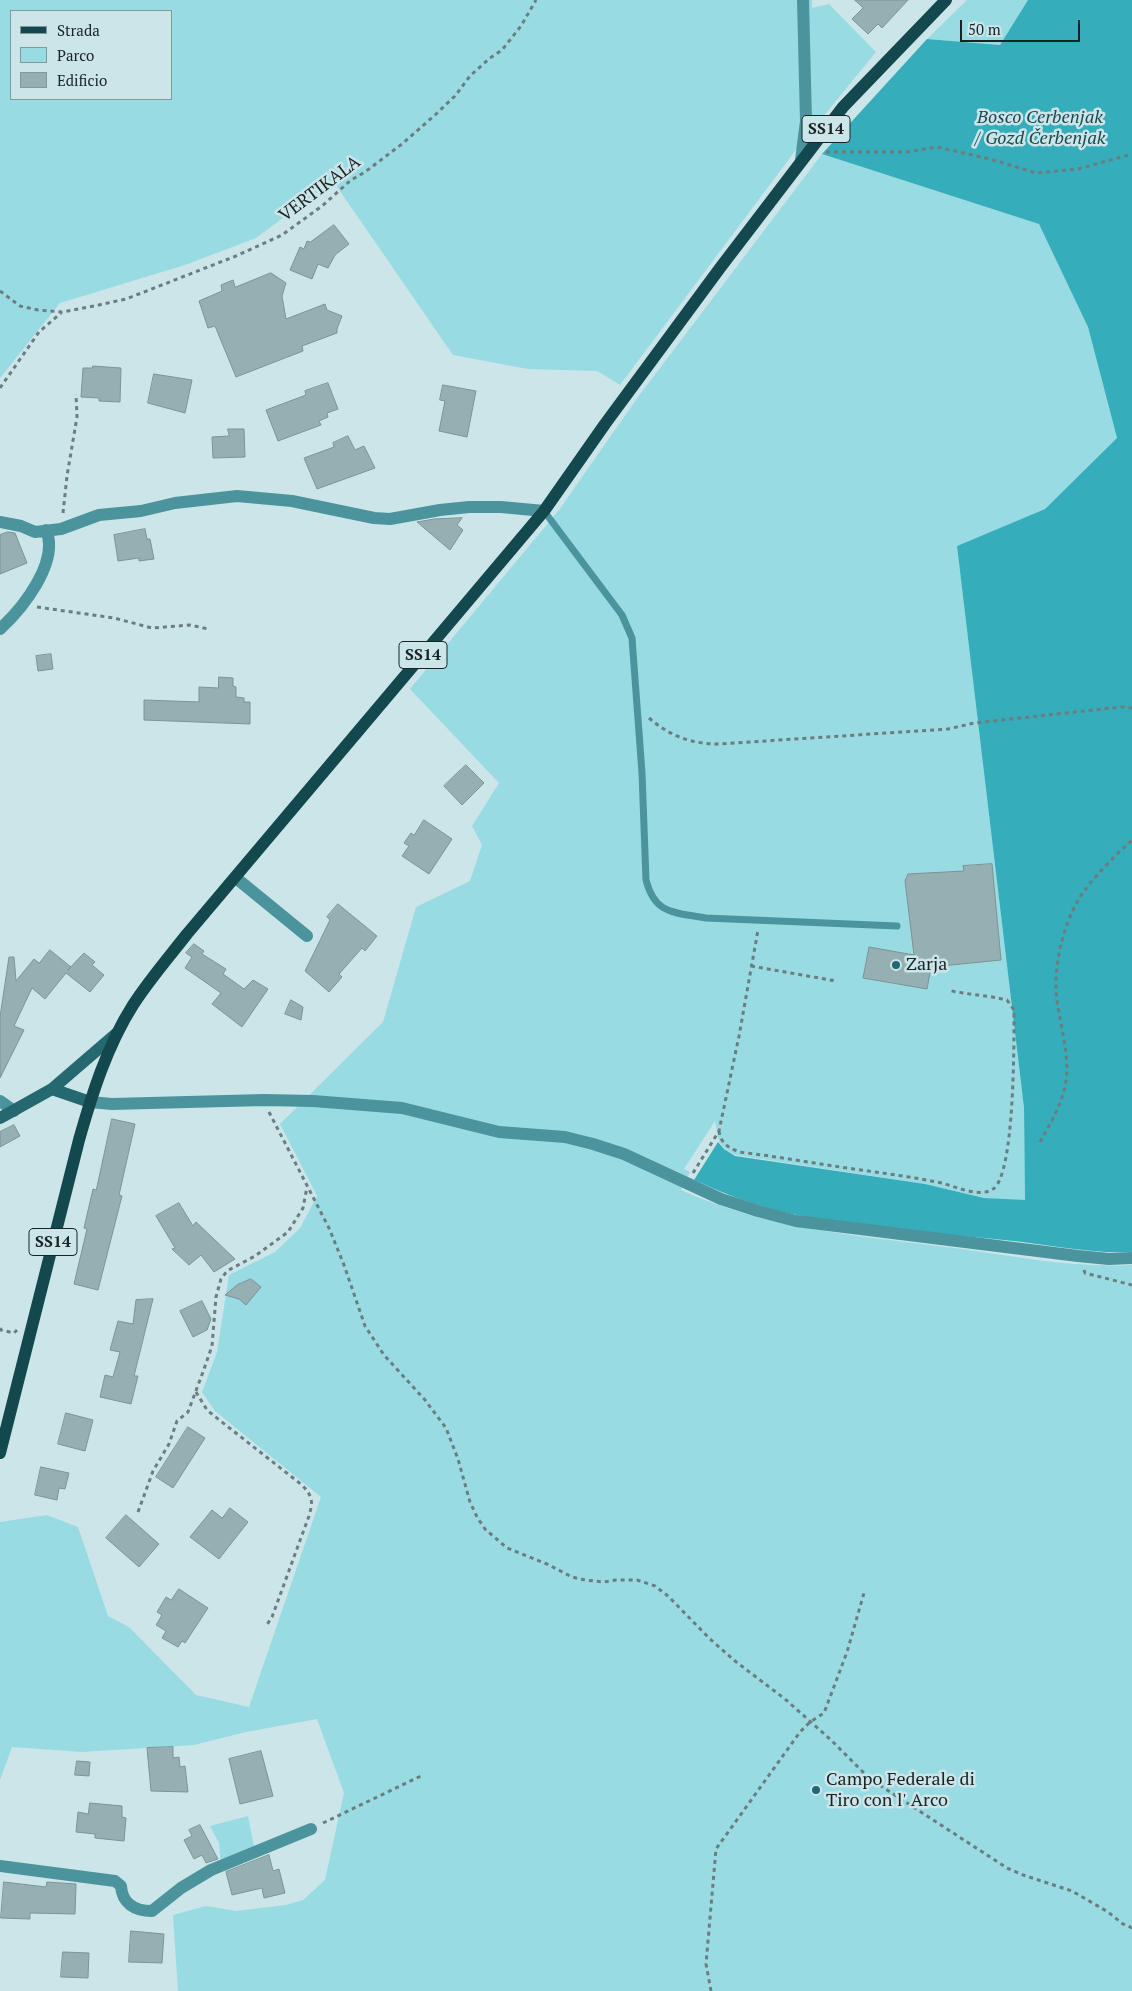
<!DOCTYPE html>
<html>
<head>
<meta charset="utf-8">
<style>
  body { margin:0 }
  #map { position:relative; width:1132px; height:1991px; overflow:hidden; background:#cbe5e9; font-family:"PT Serif",serif }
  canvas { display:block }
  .legend { position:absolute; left:10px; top:10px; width:162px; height:90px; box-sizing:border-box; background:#cbe5e9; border:1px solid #84979a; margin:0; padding:6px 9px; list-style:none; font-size:15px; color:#192324 }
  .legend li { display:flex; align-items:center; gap:10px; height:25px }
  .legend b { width:25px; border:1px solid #84979a }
  .scale { position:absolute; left:960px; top:20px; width:120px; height:22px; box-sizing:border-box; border:2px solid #192324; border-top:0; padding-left:6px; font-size:15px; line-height:18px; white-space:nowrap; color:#192324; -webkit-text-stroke:4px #cbe5e9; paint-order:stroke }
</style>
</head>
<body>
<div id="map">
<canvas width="1132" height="1991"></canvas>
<ul class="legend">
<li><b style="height:6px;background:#12484e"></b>Strada</li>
<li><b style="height:14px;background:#99dbe3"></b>Parco</li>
<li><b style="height:14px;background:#96afb2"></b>Edificio</li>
</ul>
<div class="scale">50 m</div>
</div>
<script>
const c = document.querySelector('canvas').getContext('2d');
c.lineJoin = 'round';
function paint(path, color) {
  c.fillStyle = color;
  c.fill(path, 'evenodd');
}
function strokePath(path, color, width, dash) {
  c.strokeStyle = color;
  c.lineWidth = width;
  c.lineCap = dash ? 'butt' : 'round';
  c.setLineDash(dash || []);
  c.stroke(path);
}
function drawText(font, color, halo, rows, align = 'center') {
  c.font = font + ' "PT Serif",serif';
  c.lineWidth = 5;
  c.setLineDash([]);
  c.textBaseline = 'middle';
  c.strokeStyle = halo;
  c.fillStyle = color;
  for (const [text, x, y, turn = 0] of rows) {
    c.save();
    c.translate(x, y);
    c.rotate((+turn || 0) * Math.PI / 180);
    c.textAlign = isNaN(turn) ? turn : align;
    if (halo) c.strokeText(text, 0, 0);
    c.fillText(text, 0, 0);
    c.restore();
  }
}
paint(new Path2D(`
  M0,0H812V8L829,4L876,52L795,151L620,385L597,371L528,369L453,355L333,181L256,238L185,265L60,303L0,378ZM11,11H171V99H11Z
  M967,0H1028L1000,45L927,39Z
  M822,154L1040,224L1088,327L1117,438L1045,509L957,546L1024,1108L1025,1201L984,1198L925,1184L735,1155C716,1145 719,1140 715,1121L684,1169L690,1172L681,1190C771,1231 865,1236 962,1249C1018,1257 1075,1268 1132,1265V1991H178L173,1915L206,1906L236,1911L286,1905L303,1900L325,1880L344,1793L317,1719L246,1732L194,1745L82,1752L12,1747L0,1780V1522L47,1515L78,1527L108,1616L129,1627L196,1695L249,1707L321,1497L215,1411L202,1392L217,1352L229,1275L275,1252L300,1228L317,1196L280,1124L383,1022L416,907L470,881L482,845L472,826L499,783L410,689L559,510L638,397Z
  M248,1816L255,1852L221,1864L219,1843L210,1826Z`), '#99dbe3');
paint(new Path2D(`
  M1028,0H1132V1252C1089,1254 1047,1244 1004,1240C927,1232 847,1229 772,1209C745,1202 719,1191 694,1180L718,1142L724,1149L735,1156L925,1184L984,1198L1025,1200L1024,1108L957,546L1045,509L1117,438L1088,327L1039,224L822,154L927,39L1000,45Z`), '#36adba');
const building = new Path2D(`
  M855,0H908L882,28L878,24L868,34L852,19L863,8Z
  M334,225L349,244L335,255L328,268L318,264L312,279L290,270L300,247L304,249L307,241L310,242Z
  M271,273L286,283L282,296L286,319L325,304L327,310L342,316L337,329V333L302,346L303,351L236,377L215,326L208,328L199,301L222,291L221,285L233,280L235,287Z
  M93,366L121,368L120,402L99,401V398L81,397L83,368H92Z
  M154,374L192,380L185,413L148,403Z
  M328,383L338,409L327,413L328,417L319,421L321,425L278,441L266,410L306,395L305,391Z
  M443,385L476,391L467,437L439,431L445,401L440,400Z
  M228,429H244L245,457L213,458L212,437L229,436Z
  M348,436L355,450L364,446L375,468L317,489L304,458L334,447L333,443Z
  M462,518L457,525L463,530L450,550L417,522L434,519Z
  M145,529L147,539H150L154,559L139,561V558L118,561L114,535Z
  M8,532L15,533L27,563L0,574V535Z
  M51,654L53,669L38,671L36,656Z
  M219,677L233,678V686L236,687V697L244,698V702H250V724L144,720V700L199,702V687L218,688Z
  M466,765L484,783L462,805L444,786Z
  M424,820L452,839L429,874L402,856L409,846L404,843L411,833L414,835Z
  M992,864L1001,960L931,967L927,989L863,978L869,947L914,955L905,881L908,874L964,871L963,866Z
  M338,904L377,936L365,951L362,948L339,974L342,977L329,992L305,971L330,920L327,917Z
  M194,944L204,951L202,954L226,969L223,974L244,989L253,980L268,989L242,1027L212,1004L221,993L185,968L192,957L186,953Z
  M50,950L71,967L67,971L84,953L95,962L92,965L104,975L90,992L66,973L45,999L32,988L14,1026L24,1030L0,1078V1017L9,957H14L16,981L34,959L39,963Z
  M291,1000L303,1007L301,1020L285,1014Z
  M112,1119L135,1124L119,1195L122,1196L98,1290L74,1284L87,1229L84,1228L93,1189L96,1190Z
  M14,1125L20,1136L0,1147V1132Z
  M179,1203L193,1226L196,1222L235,1259L214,1272L201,1255L189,1265L172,1249L175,1248L156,1216Z
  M251,1279L261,1287L246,1305L239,1299L225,1295L237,1285Z
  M153,1299L134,1376H138L131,1404L100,1397L105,1375L113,1377L120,1352L110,1350L118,1321L133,1324L136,1300Z
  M202,1301L211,1319L207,1330L193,1337L180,1311Z
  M66,1413L93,1420L85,1451L58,1444Z
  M188,1427L205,1438L173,1488L156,1477Z
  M41,1467L69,1473L65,1489L59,1488L57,1500L35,1495Z
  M230,1508L248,1522L219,1559L190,1537L212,1510L222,1518Z
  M126,1515L159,1544L139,1567L106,1538Z
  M179,1589L208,1608L185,1643L182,1641L178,1647L162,1638L166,1631L156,1625L162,1615L157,1612L166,1597L171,1600Z
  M173,1747V1758L179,1757L180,1767L185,1766L188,1792L151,1791L147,1748Z
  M261,1751L273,1796L240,1804L229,1759Z
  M77,1761L90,1762L89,1776L75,1775Z
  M90,1803L122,1806V1817L126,1818L124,1841L95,1838V1834L76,1832L78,1812L88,1814Z
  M200,1825L218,1859L206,1863L202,1855L194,1859L184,1840L192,1836L189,1830Z
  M269,1855L273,1871L279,1869L285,1893L264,1898L262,1888L232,1895L226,1872Z
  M4,1882L46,1887L47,1882L76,1884L75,1914L30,1913V1919L1,1918Z
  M131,1931L164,1934L162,1963L129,1962Z
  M63,1952L89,1953L88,1978L61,1977Z`);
paint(building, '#96afb2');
strokePath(building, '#7b9497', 1);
strokePath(new Path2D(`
  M826,152H907L937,147L990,159L1036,173L1078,169L1132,154
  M0,291L20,306L38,310L62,312L94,306L126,299L236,256L282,235L322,206L351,180L365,172L402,144L435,115L455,96L470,76L490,58L502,50L521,26L536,0
  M0,388L39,332L61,313
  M63,513L67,476L77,417L76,394
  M37,607L114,618L152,628L190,625L208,629
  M649,718C670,736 691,744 719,744L948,729L974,723L1121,707L1132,708
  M751,966L836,981
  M269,1112L329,1228L344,1265L365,1326L384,1355L425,1400L446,1428L458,1459L470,1502L477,1517L485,1529L507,1548L547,1564L572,1577L585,1580L604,1582L616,1580H637L655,1586L668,1596L710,1639L735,1661L785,1699L831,1740L863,1772L881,1786L1007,1868L1023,1875L1072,1891L1108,1912L1123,1924L1132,1928
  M719,1131C721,1144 728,1147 739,1152C773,1156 807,1162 840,1167C874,1172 908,1176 942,1183C956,1187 980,1198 993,1189C1015,1175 1014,1039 1014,1010L1007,1000C987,995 968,995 948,990
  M1040,1142C1050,1124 1061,1106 1065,1086C1072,1055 1057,1019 1056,988C1055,957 1066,915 1085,890C1098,872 1116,855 1132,840
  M693,1173L719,1131L739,1036L758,930
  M1084,1270L1085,1273L1132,1285
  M0,1328L1,1330L14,1333L17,1330
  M196,1392L207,1410L213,1415L302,1485C313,1497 313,1501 309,1516L272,1617L266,1626
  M138,1512L153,1471L169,1444L177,1421L188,1412L203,1372L212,1346L216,1297L221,1279L227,1271L255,1256L288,1232L303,1208L307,1187
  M323,1823L423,1775
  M711,1991L706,1964L716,1849L800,1732L810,1722L824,1713L847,1652L864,1593`), '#6b7d7f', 3, [4, 4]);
strokePath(new Path2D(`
  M544,511L622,615L632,638L642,773L646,880C655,915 674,912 706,918L897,926`), '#4b949d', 7);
strokePath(new Path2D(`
  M801,160L806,121L803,0
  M0,522L21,526L35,532L61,529L99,515L141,511L175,503L237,496L292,501L374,518L390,519L440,510L469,507H501L544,511
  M0,629C22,609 60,562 46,530
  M236,878L307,936
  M0,1101L14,1111
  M90,1102L112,1104L264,1100L313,1101L402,1108L499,1132L565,1137L593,1144L624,1154L721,1199L758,1211L796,1221L1078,1256L1109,1259L1132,1258
  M0,1866L115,1881L121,1886C122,1903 135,1911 152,1911L181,1888L211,1870L311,1829`), '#4b949d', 12);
strokePath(new Path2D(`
  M52,1089L90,1102
  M0,1118L52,1089L117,1033`), '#25686f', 12);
strokePath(new Path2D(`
  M0,1453L79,1140C92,1094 107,1046 133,1005C149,980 169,957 187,934L544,511L605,424L720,268L843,107L946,0`), '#12484e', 12);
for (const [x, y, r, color] of [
  [896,965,5,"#1e6972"],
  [816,1790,5,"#1e6972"]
]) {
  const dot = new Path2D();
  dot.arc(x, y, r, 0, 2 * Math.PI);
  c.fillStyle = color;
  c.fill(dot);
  strokePath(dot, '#cbe5e9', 2);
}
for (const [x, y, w] of [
  [826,129,48],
  [423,655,48],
  [53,1242,48]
]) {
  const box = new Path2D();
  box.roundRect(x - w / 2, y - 13.5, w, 27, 4);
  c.fillStyle = '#cbe5e9';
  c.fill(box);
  strokePath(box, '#192324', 1);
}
drawText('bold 16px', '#192324', null, [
  ["SS14",826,129],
  ["SS14",423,655],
  ["SS14",53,1242]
]);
drawText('italic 18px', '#17494f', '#cbe5e9', [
  ["Bosco Cerbenjak",1040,118],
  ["/ Gozd Čerbenjak",1040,139]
]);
drawText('18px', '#192324', '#cbe5e9', [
  ["VERTIKALA",320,189,-37]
]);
drawText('18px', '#192324', '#cbe5e9', [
  ["Zarja",906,965],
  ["Campo Federale di",826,1780],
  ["Tiro con l' Arco",826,1801]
], 'left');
</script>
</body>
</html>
